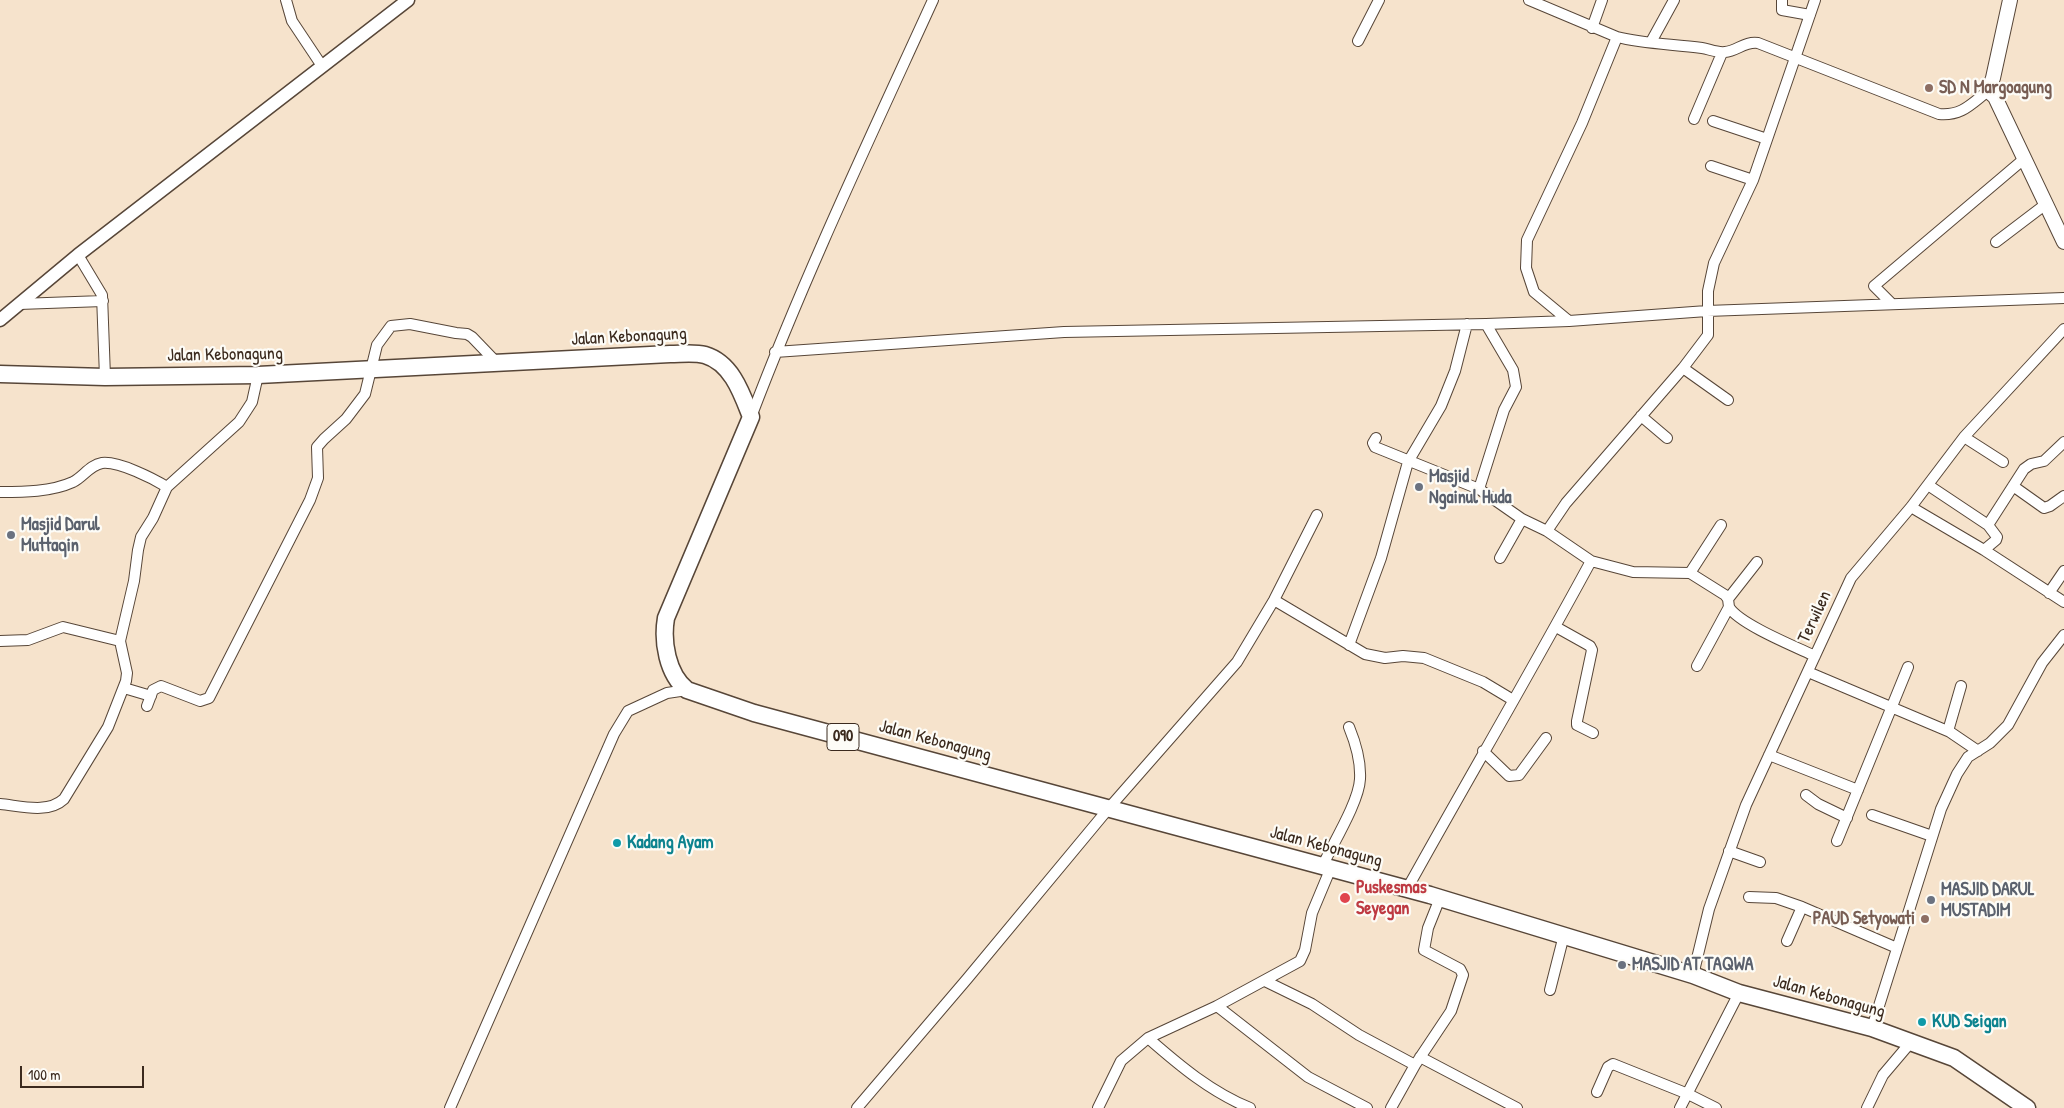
<!DOCTYPE html>
<html>
<head>
<meta charset="utf-8">
<style>
  body { margin:0 }
  #map { position:relative; width:2064px; height:1108px; overflow:hidden; background:#f6e3cc; font-family:"Patrick Hand",sans-serif }
  canvas { display:block }
  .scale { position:absolute; left:20px; top:1066px; width:124px; height:22px; box-sizing:border-box; border:2px solid #3b2a1e; border-top:0; padding-left:6px; font-size:15px; line-height:18px; white-space:nowrap; color:#3b2a1e; -webkit-text-stroke:4px #fdfcf7; paint-order:stroke }
</style>
</head>
<body>
<div id="map">
<canvas width="2064" height="1108"></canvas>
<div class="scale">100 m</div>
</div>
<script>
const c = document.querySelector('canvas').getContext('2d');
c.lineJoin = 'round';
function strokePath(path, color, width, dash) {
  c.strokeStyle = color;
  c.lineWidth = width;
  c.lineCap = dash ? 'butt' : 'round';
  c.setLineDash(dash || []);
  c.stroke(path);
}
function drawText(font, color, halo, rows, align = 'center') {
  c.font = font + ' "Patrick Hand",sans-serif';
  c.lineWidth = 4.5;
  c.setLineDash([]);
  c.textBaseline = 'middle';
  c.strokeStyle = halo;
  c.fillStyle = color;
  for (const [text, x, y, turn = 0] of rows) {
    c.save();
    c.translate(x, y);
    c.rotate((+turn || 0) * Math.PI / 180);
    c.textAlign = isNaN(turn) ? turn : align;
    if (halo) c.strokeText(text, 0, 0);
    c.fillText(text, 0, 0);
    c.restore();
  }
}
const minor = new Path2D(`
  M286,0L292,21L322,66
  M1529,0L1617,37L1582,123L1527,240L1526,268L1534,292L1569,321
  M1782,0V10L1810,15
  M1592,28L1602,0
  M1617,37C1644,44 1674,44 1702,48C1709,49 1717,53 1725,52C1737,51 1745,41 1758,43L1939,114C1962,116 1971,104 1988,91
  M1358,41L1379,0
  M1651,42L1674,0
  M1694,119L1722,53
  M1713,121L1767,139
  M1711,166L1753,180
  M1996,242L2046,204
  M78,255L102,295L105,377
  M1891,303L1874,286L2024,159
  M19,304L103,301
  M1486,324L1513,370L1516,387L1504,410L1479,489L1522,519L1547,531
  M775,352L1064,332L1486,324L1569,321L1707,311L2064,298
  M1683,368L1728,400
  M1641,416L1667,438
  M751,417C805,275 870,138 933,0
  M1964,437L2003,462
  M1376,438L1373,443L1375,447L1479,489
  M1928,485L1988,525
  M2013,486L2044,508L2050,506L2064,496
  M167,487L239,422L252,402L258,375
  M0,492C24,492 51,492 73,482C83,477 90,465 102,463C119,461 154,479 167,487L153,518L141,537L138,550L134,581L120,641L127,673L126,681L108,727L64,799C48,814 21,806 0,804
  M1911,507L1984,550L2064,602
  M1984,550L1996,540L1997,537L1988,525L2024,469L2031,464L2044,461L2064,442
  M1500,558L1522,519
  M1591,561L1633,572L1690,573L1725,595L1728,599L1729,607L1697,666
  M1690,573L1721,525
  M2049,593L2064,571
  M1728,599L1757,562
  M1274,600L1365,654L1385,658L1403,656L1424,658L1483,682L1513,700
  M1729,607C1739,624 1796,647 1815,656
  M1556,627L1590,646L1592,650L1577,721V725L1593,733
  M0,641L28,640L63,627L120,641
  M1349,645L1381,558L1408,462L1441,406L1455,371L1467,324
  M1808,672L1950,732L1978,751
  M124,688L151,696
  M147,706L153,690L161,686L200,701L209,698L310,500L318,478L317,447L324,439L346,419L365,394L377,345L391,326L410,324L456,333L467,334L472,337L497,363
  M1948,731L1961,686
  M1483,751L1509,776L1519,775L1546,738
  M1769,755L1858,790
  M1806,795L1818,804L1847,818
  M1872,815L1932,836
  M1837,841L1908,667
  M1729,851L1760,862
  M1322,867C1332,845 1359,802 1360,779C1361,761 1356,744 1349,727
  M1407,889C1468,779 1531,672 1591,561L1547,531L1566,503L1683,368L1708,335V291L1714,263L1753,180L1815,0
  M1749,897L1776,898L1802,907L1897,948
  M1787,941L1802,907
  M1693,975L1709,909L1746,805L1851,578L1911,507L1964,437L2064,329
  M1265,981L1312,1004L1359,1035L1415,1065
  M1550,990L1564,935
  M1217,1006L1308,1077L1367,1108
  M1872,1028L1941,809L1957,774L1968,757L1990,743L2008,725L2042,663L2064,635
  M1148,1038C1180,1066 1211,1092 1250,1108
  M1420,1057L1517,1108
  M1597,1092L1608,1067L1613,1064L1688,1094L1716,1108
  M450,1108L614,734L628,711L667,693L687,690
  M857,1108L967,979L1109,808L1237,662L1274,600L1317,515
  M1098,1108L1121,1061L1148,1038L1217,1006L1300,961L1305,950L1312,913L1330,870
  M1391,1108L1415,1065L1451,1011L1463,975L1460,969L1424,950L1428,928L1440,898
  M1680,1108L1739,993
  M1867,1108L1883,1075L1911,1042`);
const tertiary = new Path2D(`
  M0,320L78,255L408,0`);
const secondary = new Path2D(`
  M2010,0L1993,78L1988,91L1995,97L2064,242`);
const primary = new Path2D(`
  M0,374L105,377L258,375L670,354C681,354 694,352 705,355C732,363 742,394 751,417L666,618C662,641 667,674 687,690L754,713L1430,895L1693,975L1739,993L1872,1028L1954,1058L2027,1108`);
strokePath(minor, '#574638', 12);
strokePath(tertiary, '#574638', 15);
strokePath(secondary, '#574638', 16);
strokePath(primary, '#574638', 19);
strokePath(minor, '#fff', 10);
strokePath(tertiary, '#fff', 12);
strokePath(secondary, '#fff', 14);
strokePath(primary, '#fff', 16);
for (const [x, y, r, color] of [
  [1929,88,5,"#8d6e63"],
  [1419,487,5,"#6b7280"],
  [11,535,5,"#6b7280"],
  [617,843,5,"#0f9aa8"],
  [1345,898,6,"#e0444e"],
  [1931,900,5,"#6b7280"],
  [1925,919,5,"#8d6e63"],
  [1622,965,5,"#6b7280"],
  [1922,1022,5,"#0f9aa8"]
]) {
  const dot = new Path2D();
  dot.arc(x, y, r, 0, 2 * Math.PI);
  c.fillStyle = color;
  c.fill(dot);
  strokePath(dot, '#fdfcf7', 2);
}
for (const [x, y, w] of [
  [843,737,32]
]) {
  const box = new Path2D();
  box.roundRect(x - w / 2, y - 13.5, w, 27, 4);
  c.fillStyle = '#fdfcf7';
  c.fill(box);
  strokePath(box, '#3b2a1e', 1);
}
drawText('bold 16px', '#3b2a1e', null, [
  ["090",843,737]
]);
drawText('bold 18px', '#785e54', '#fdfcf7', [
  ["SD N Margoagung",1939,88],
  ["PAUD Setyowati",1915,919,"right"]
], 'left');
drawText('18px', '#3b2a1e', '#fdfcf7', [
  ["Jalan Kebonagung",629,337,-3],
  ["Jalan Kebonagung",225,355,-1],
  ["Terwilen",1815,617,-65],
  ["Jalan Kebonagung",935,741,15],
  ["Jalan Kebonagung",1326,847,15],
  ["Jalan Kebonagung",1829,997,16]
]);
drawText('bold 18px', '#5b616d', '#fdfcf7', [
  ["Masjid",1429,477],
  ["Ngainul Huda",1429,498],
  ["Masjid Darul",21,525],
  ["Muttaqin",21,546],
  ["MASJID DARUL",1941,890],
  ["MUSTADIM",1941,911],
  ["MASJID AT TAQWA",1632,965]
], 'left');
drawText('bold 18px', '#0d838f', '#fdfcf7', [
  ["Kadang Ayam",627,843],
  ["KUD Seigan",1932,1022]
], 'left');
drawText('bold 18px', '#be3a42', '#fdfcf7', [
  ["Puskesmas",1356,888],
  ["Seyegan",1356,909]
], 'left');
</script>
</body>
</html>
